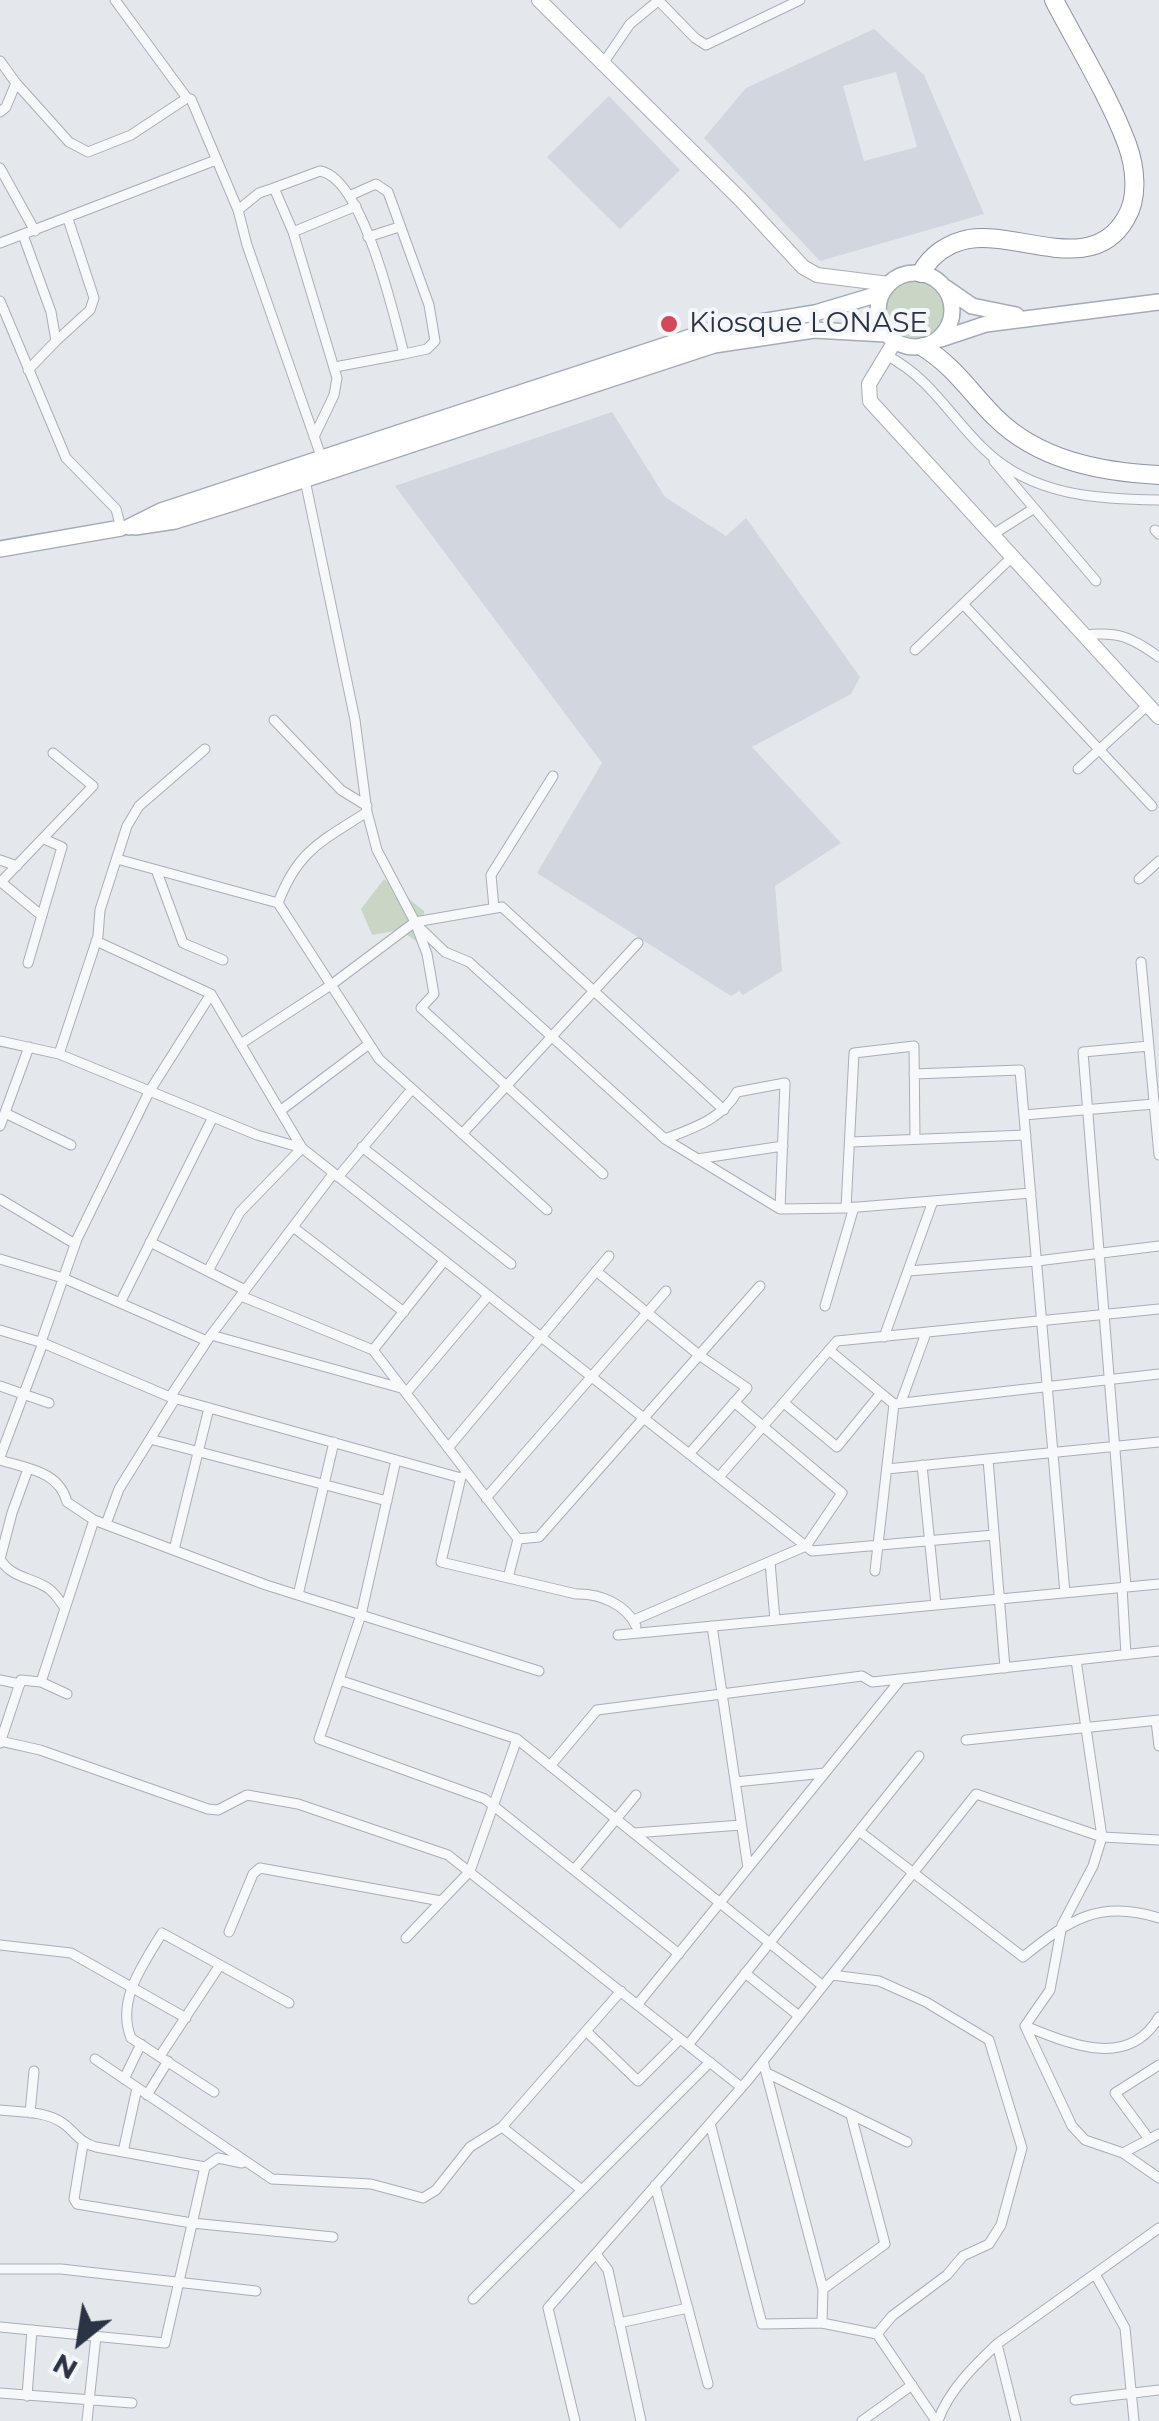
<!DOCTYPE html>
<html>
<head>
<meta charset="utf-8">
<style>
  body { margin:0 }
  #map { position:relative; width:1159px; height:2421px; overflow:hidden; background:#e4e7ec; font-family:Montserrat,sans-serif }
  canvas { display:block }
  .north { position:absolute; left:30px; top:2291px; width:100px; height:100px; -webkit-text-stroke:8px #f4f6f9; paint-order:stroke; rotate:210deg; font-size:28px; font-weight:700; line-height:40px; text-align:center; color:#2b3445 }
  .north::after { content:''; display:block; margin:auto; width:35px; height:45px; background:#2b3445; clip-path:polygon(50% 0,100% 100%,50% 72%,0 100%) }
</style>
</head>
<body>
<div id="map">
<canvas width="1159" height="2421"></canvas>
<div class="north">N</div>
</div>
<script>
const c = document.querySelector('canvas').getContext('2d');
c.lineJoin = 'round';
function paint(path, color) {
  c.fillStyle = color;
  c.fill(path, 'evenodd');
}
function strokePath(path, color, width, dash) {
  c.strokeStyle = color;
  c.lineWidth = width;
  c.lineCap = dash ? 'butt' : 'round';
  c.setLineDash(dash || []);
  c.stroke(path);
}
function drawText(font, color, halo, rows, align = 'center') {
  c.font = font + ' Montserrat,sans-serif';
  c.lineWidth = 8;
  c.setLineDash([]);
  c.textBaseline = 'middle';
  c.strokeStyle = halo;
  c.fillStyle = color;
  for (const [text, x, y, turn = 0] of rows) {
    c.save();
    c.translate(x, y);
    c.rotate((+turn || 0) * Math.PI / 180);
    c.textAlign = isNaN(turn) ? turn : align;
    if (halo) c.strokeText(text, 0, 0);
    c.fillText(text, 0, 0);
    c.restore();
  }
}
paint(new Path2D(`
  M874,29L924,75L984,214L820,261L704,138L746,88ZM896,72L917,147L864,161L843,86Z
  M609,96L680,170L620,229L547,157Z
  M612,412L665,497L726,536L746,518L860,677L851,694L752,747L841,843L775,886L782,971L743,995L739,991L731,996L537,873L602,763L395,486Z`), '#d2d6de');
paint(new Path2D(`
  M884 310a32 32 0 1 1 64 0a32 32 0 1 1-64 0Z
  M384,879L424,911L425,930L416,941L400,930L372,935L361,909Z`), '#c9d6c5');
const street = new Path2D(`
  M115,0L187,98
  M658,0L695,38L706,45L800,0
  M0,61L16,83L6,107L0,112
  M604,62L630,24L659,0
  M16,83L69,142L88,152L131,135L187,98L191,99L238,210L247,245L322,459
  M0,168L35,231
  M274,188L320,171C363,178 394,315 404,354L335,367
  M349,196L376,184L388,192L429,305L435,341L427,349L404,354
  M238,210L259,193L274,188L293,232L337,378L334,395L314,437
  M293,232L356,206
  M23,235L51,312L56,341L28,370
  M368,237L399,227
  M0,243L216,160
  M0,301L66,458L116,509L121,528
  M56,341L90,310L94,298L68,219
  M886,355C932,379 949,416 985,450C1033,496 1097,499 1159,500
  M994,461L1096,581
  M305,480L355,720L367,812L377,850L415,922L427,954L434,994L421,1008L603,1174
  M1155,530L1159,534
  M992,535L1033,509
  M963,604L1152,806
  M1084,635C1118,631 1131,637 1159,657
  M915,650L1012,557
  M274,720L341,790L367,806
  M1078,769L1148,705
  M117,859L278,903L379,1059L547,1210
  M0,860L17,866
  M157,872L183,943L223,960
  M1139,879L1159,861
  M1,882L42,916
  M0,883L93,786L53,753
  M278,903C298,850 322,841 367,812
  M494,908L491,875L553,776
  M419,927L445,952L469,962L665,1139L780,1209L846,1208L1031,1193
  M96,941L211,994L302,1148L812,1551L994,1535
  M1141,962L1159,1155
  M28,963L62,847L44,839
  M0,1041L59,1054L257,1135L302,1148
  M242,1043L331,985L415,922L502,907L724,1110
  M59,1054L98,936L100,910L127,826L139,806L205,749
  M914,1074L1020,1070L1065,1593
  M280,1111L369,1044
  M5,1113L71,1145
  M1024,1115L1154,1104
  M0,1126L29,1047
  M462,1134L638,943
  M665,1139C693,1128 721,1120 737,1092L785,1083L780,1209
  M850,1142L1026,1135
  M362,1147L511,1264
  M697,1159L783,1146
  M338,1177L412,1089
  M0,1199L75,1244
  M846,1208L854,1053L914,1046L915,1139
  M293,1227L404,1312
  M150,1242L245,1290
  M0,1259L63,1278L207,1341
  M208,1271L240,1212L302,1148
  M596,1271L699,1355L747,1388L689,1454
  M908,1271L1037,1261L1159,1246
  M241,1296L373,1350L518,1539
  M120,1303L213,1117
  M825,1306L854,1207
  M0,1330L43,1343L170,1397L461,1478
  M211,1335L401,1388
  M884,1337L933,1201
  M41,1342L77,1239L149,1092L211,994
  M373,1350L444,1261
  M829,1350L894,1404
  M0,1386L49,1403
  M406,1393L488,1296
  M170,1397L211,1335L333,1174
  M901,1402L926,1333
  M784,1403L837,1447L881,1393
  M894,1404L1159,1374
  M150,1439L387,1501
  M448,1448L609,1256
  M0,1457L43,1343
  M988,1459L1005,1668
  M0,1460C28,1469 59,1471 67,1502L94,1520L266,1585L539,1671
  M396,1460L361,1615L319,1739L485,1799L679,1954
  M922,1465L936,1605
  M28,1469L12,1513L0,1559C12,1579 33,1577 49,1589C55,1593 61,1603 65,1608
  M887,1469L1159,1442
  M461,1477L441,1562L576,1594C599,1593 626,1604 636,1626
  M719,1477L837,1341L1159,1309
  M486,1498L666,1291
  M106,1524L119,1489L175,1399
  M518,1539L539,1537L760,1286
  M174,1550L209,1408
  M770,1562L775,1620
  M875,1571L894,1404
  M508,1578L518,1539
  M1122,1587L1126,1655
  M1126,1587L1083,1052L1149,1046
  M298,1595L334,1442
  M634,1620L806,1546L842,1493L734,1402
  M712,1626L748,1868
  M618,1635L1159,1584
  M0,1680L20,1684
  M339,1680L517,1739L823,1986
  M67,1694L41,1682L94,1520
  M1156,1721L1159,1746
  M966,1740L1159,1720
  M0,1741L40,1750L208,1809L218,1810L247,1795L298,1804L448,1855L741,2087
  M0,1743L21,1680L41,1682
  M550,1766L597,1710L862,1676L872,1682L1159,1651
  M735,1782L825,1773
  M859,1831L1023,1957C1069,1920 1099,1899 1159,1918
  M634,1833L741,1825
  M574,1870L636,1795
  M229,1932L253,1874L260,1868L441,1901
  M406,1938L470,1871L517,1739
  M0,1945L71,1953L186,2018
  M745,1973L799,2016
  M832,1975L879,1981L926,2002L989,2040L1022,2148L1001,2225L989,2244L963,2256L947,2275L892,2316L877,2334
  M637,2005L901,1679
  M1025,2026L1050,1990L1062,1925L1093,1866L1102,1837L1076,1660
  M1025,2026L1072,2126L1085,2140L1123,2153L1159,2178
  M1025,2026C1070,2044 1128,2070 1159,2017
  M586,2031L638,2081L680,2039
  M688,2045L919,1756
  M160,2056L220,1965
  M95,2059L272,2179L371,2184L423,2198L436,2190L470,2147L502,2127L621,1991
  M763,2061L823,2289L822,2323
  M767,2073L907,2142
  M124,2079L141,2044
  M214,2092L131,2038C116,2000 143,1965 162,1933L289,2003
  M147,2095L168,2061
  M0,2110C20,2112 47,2111 64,2124C76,2133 80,2143 96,2147L205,2167
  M30,2113L34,2071
  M710,2123L762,2324L822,2323L877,2334L936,2421
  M502,2127L582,2190
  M1149,2139L1115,2093L1159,2065
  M83,2144L74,2199L77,2204L192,2223L333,2237
  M123,2152L137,2088
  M1123,2153L1159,2134
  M655,2185L708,2384
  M596,2254L608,2270L641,2421
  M0,2269H61L256,2291
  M1095,2274L1125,2328L1134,2421
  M823,2289L885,2244L851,2115
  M473,2299L710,2062
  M619,2323L688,2308
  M0,2327L165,2343L205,2167L218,2158L242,2163
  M997,2344L1016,2421
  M0,2393L132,2403
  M27,2396L32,2330
  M1075,2400L1159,2390
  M87,2421L96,2336
  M575,2421L548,2308L748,2080L976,1794L1102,1837L1159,1840
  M862,2421L912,2385
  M938,2421C948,2391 975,2365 997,2344L1159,2228`);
const secondary = new Path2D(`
  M539,0L741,200L803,267L817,275L889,284
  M895,341L869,384L870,401L1159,717`);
const primary = new Path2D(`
  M878 310a37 37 0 1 1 74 0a37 37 0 1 1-74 0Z
  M946,288L972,306L1016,315
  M941,339L986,324L1159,302
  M129,527L161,511L712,330L815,313L882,293
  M135,527L175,521L233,503L714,345L814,330L886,334
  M0,549L121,528`);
const highway = new Path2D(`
  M921,273C931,255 948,243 969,239C1019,231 1093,277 1126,218C1139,197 1135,166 1127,144C1110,98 1077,44 1054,0
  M923,347C954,366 970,392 995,417C1038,460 1100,472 1159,475`);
strokePath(street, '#a9aeb7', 11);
strokePath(secondary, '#a9aeb7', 16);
strokePath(primary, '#a3abb8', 18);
strokePath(highway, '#8b94a3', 20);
strokePath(street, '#f7f8fa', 9);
strokePath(secondary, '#fff', 14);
strokePath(primary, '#fff', 15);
strokePath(highway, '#fff', 18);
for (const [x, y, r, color] of [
  [669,324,10,"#d1495b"]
]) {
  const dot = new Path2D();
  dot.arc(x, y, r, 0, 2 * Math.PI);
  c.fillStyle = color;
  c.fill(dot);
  strokePath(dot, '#f4f6f9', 4);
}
drawText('28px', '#2b3445', '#f4f6f9', [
  ["Kiosque LONASE",689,324]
], 'left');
</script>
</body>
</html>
